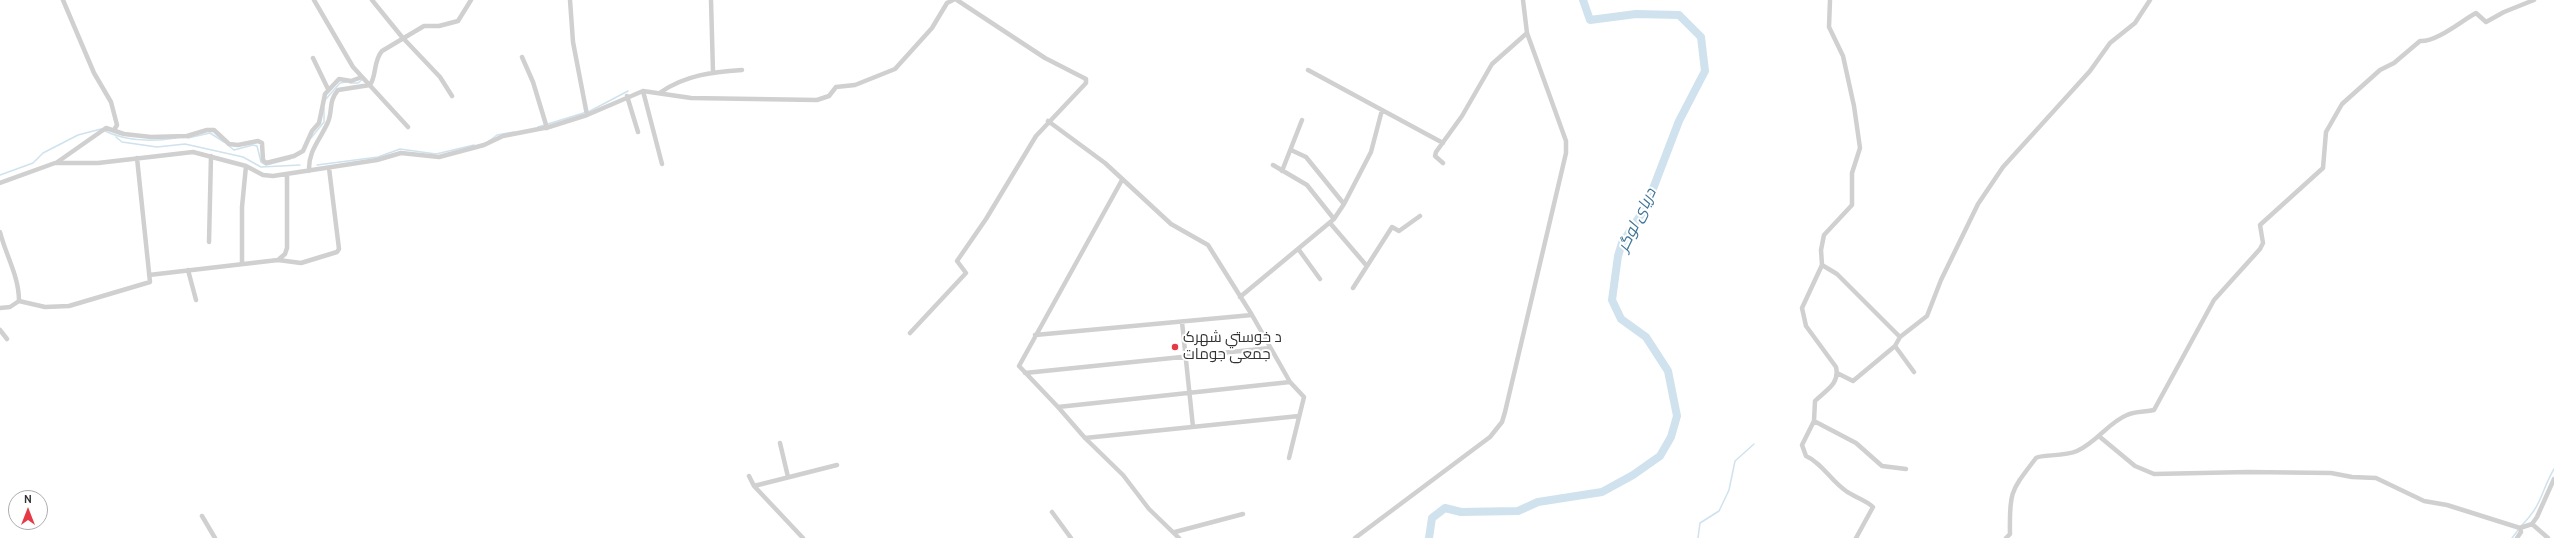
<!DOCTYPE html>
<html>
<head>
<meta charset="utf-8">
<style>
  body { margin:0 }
  #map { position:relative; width:2554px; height:538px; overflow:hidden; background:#fff; font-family:Cabin,sans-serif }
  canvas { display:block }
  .north { position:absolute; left:8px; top:490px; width:40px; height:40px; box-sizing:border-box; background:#fff; border:1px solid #adadad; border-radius:50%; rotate:0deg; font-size:11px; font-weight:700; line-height:16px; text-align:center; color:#333 }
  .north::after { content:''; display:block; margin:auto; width:14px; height:18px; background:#e63946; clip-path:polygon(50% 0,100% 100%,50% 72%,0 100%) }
</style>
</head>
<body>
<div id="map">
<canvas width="2554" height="538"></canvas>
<div class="north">N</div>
</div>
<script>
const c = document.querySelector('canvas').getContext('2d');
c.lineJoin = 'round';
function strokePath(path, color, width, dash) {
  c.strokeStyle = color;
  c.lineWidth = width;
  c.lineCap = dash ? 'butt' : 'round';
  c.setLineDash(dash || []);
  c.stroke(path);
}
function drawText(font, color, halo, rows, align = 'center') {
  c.font = font + ' Cabin,Cairo,sans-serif';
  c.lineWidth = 4;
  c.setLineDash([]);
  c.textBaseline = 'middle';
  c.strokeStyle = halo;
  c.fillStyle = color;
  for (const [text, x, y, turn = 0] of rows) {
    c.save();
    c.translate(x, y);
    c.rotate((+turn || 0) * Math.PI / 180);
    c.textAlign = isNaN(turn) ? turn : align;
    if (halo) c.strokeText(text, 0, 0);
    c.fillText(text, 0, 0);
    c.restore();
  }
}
strokePath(new Path2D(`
  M350,83H358L363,79
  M326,99L340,83L347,82
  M538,127L590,111L628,91
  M116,137L122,142L157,147L185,144L243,157L261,167L300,165
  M188,138L210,133L224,142
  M311,138L324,122V108
  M489,141L497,135L514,132
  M229,146L234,150L253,145L257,146L261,162L266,165L290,159
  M317,165L378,157L400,149L436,154L474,145
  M0,175L33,163L43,153L78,135L101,129C123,141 151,142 176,138
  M2521,526C2543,504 2540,493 2554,469
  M1698,538L1700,523L1719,511L1729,490L1735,461L1754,444
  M2512,538L2519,529`), '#cfe2ee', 1.5);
strokePath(new Path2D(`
  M1429,538L1432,518L1445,508L1461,512L1518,511L1538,502L1602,492L1633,475L1660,456L1671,437L1677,416L1668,371L1646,337L1621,319L1612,300L1618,256L1622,243L1646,207L1679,121L1705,71L1701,37L1679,15L1636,14L1590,20L1583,0`), '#cfe2ee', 8);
strokePath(new Path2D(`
  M63,0L94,73L111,102L117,125L114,130
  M314,0L353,67L408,127
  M372,0L402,37L440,77L452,96
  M570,0L573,42L587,115
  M711,0L713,72
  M1830,0L1829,27L1843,56L1854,106L1860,148L1852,173V205L1824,235L1821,250L1822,265L1802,308L1806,326L1836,367C1840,384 1826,390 1815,401L1814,421L1802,445L1806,456C1822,463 1831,481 1846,491C1854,497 1866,500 1873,507L1856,538
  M522,57L533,82L547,128
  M313,58L328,89
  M1308,70L1443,143
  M643,91L662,164
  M661,92C686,75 712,72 742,70
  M627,96L638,132
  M1048,121L1105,163L1171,224L1208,245L1252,315L1290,382L1304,397L1289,458
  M1291,150L1306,157L1344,204
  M56,163L106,128L124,134L151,137L187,136L207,130H214L229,144L238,145L258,141L262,143L263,160L266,163L294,156L303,151L312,131L319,123L325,94L339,79L351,81L362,77
  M1443,163L1435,156L1436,152L1462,116L1492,64L1527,33
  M1273,165L1307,185L1334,219
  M309,171C308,151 320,140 328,122C333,110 328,102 338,90L370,85C377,75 373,61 382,51L424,26H439L458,21L471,0
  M1282,171L1302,120
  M1122,180L1019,366L1058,407L1085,438L1123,475L1149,509L1179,538
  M0,183L55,163H98L193,152L246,166L263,175L273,176L377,160L401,153L439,157L484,145L503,136L549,127L587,115L643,91L691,98L817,100L829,96L836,87L855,85L895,69L932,28L947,3L953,0
  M1330,223L1366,265
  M0,232C6,256 19,276 19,301
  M209,242L211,156
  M1299,250L1320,279
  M278,260L285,254L287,248V175
  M242,263V207L246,166
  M1822,265L1837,274L1900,337
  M188,270L196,300
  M149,275L278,260L301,263L337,252L339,249L329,168
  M1353,288L1392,227L1399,231L1420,216
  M1240,297L1334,219L1344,204L1371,152L1382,110
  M0,308L10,307L19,301L45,307L69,306L150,282L137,158
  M1182,322L1193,427
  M0,330L7,339
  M910,333L966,273L957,261L986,219L1036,136L1086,83V79L1045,58L957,0
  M1035,335L1252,315
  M1895,346L1914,372
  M1025,373L1270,348
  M1837,373L1853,381L1895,346L1900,337L1927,316L1941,280L1978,204L2003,167L2090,71L2110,43L2135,23L2150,0
  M1058,407L1290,382
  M1814,421L1856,443L1882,466L1906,469
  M2100,437L2135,466L2154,474L2248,472L2331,473L2352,477L2376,478L2424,501L2447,505L2520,528
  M1085,438L1299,416
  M780,443L788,477
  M749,476L754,486L803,538
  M754,486L837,465
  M1052,512L1071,538
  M202,516L215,538
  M2532,524L2548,538
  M2520,528L2532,524L2537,517L2554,479
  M1175,532L1243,514
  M1355,538L1490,437L1502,422L1505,412L1566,153V141L1527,33L1523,0
  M2006,538L2010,534C2009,491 2011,491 2036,458C2041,454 2064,457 2077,451C2097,442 2109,422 2127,415C2135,411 2145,412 2154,410L2214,300L2260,249L2263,243L2260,225L2323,168L2326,132L2342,104L2380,70L2394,63L2420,41C2437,42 2461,21 2476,13L2486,22L2504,12L2534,0
  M2517,538L2521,532L2520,528`), '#d0d0d0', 4.5);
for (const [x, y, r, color] of [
  [1175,347,4,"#e63946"]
]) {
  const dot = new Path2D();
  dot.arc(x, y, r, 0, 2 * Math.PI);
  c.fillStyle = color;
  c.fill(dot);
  strokePath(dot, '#fff', 1.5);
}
drawText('15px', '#333', '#fff', [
  ["د خوستي شهرک",1183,338],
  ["جمعی جومات",1183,355]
], 'left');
drawText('italic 16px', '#3f7597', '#fff', [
  ["دریای لوگر",1637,220,-64]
]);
</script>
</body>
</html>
